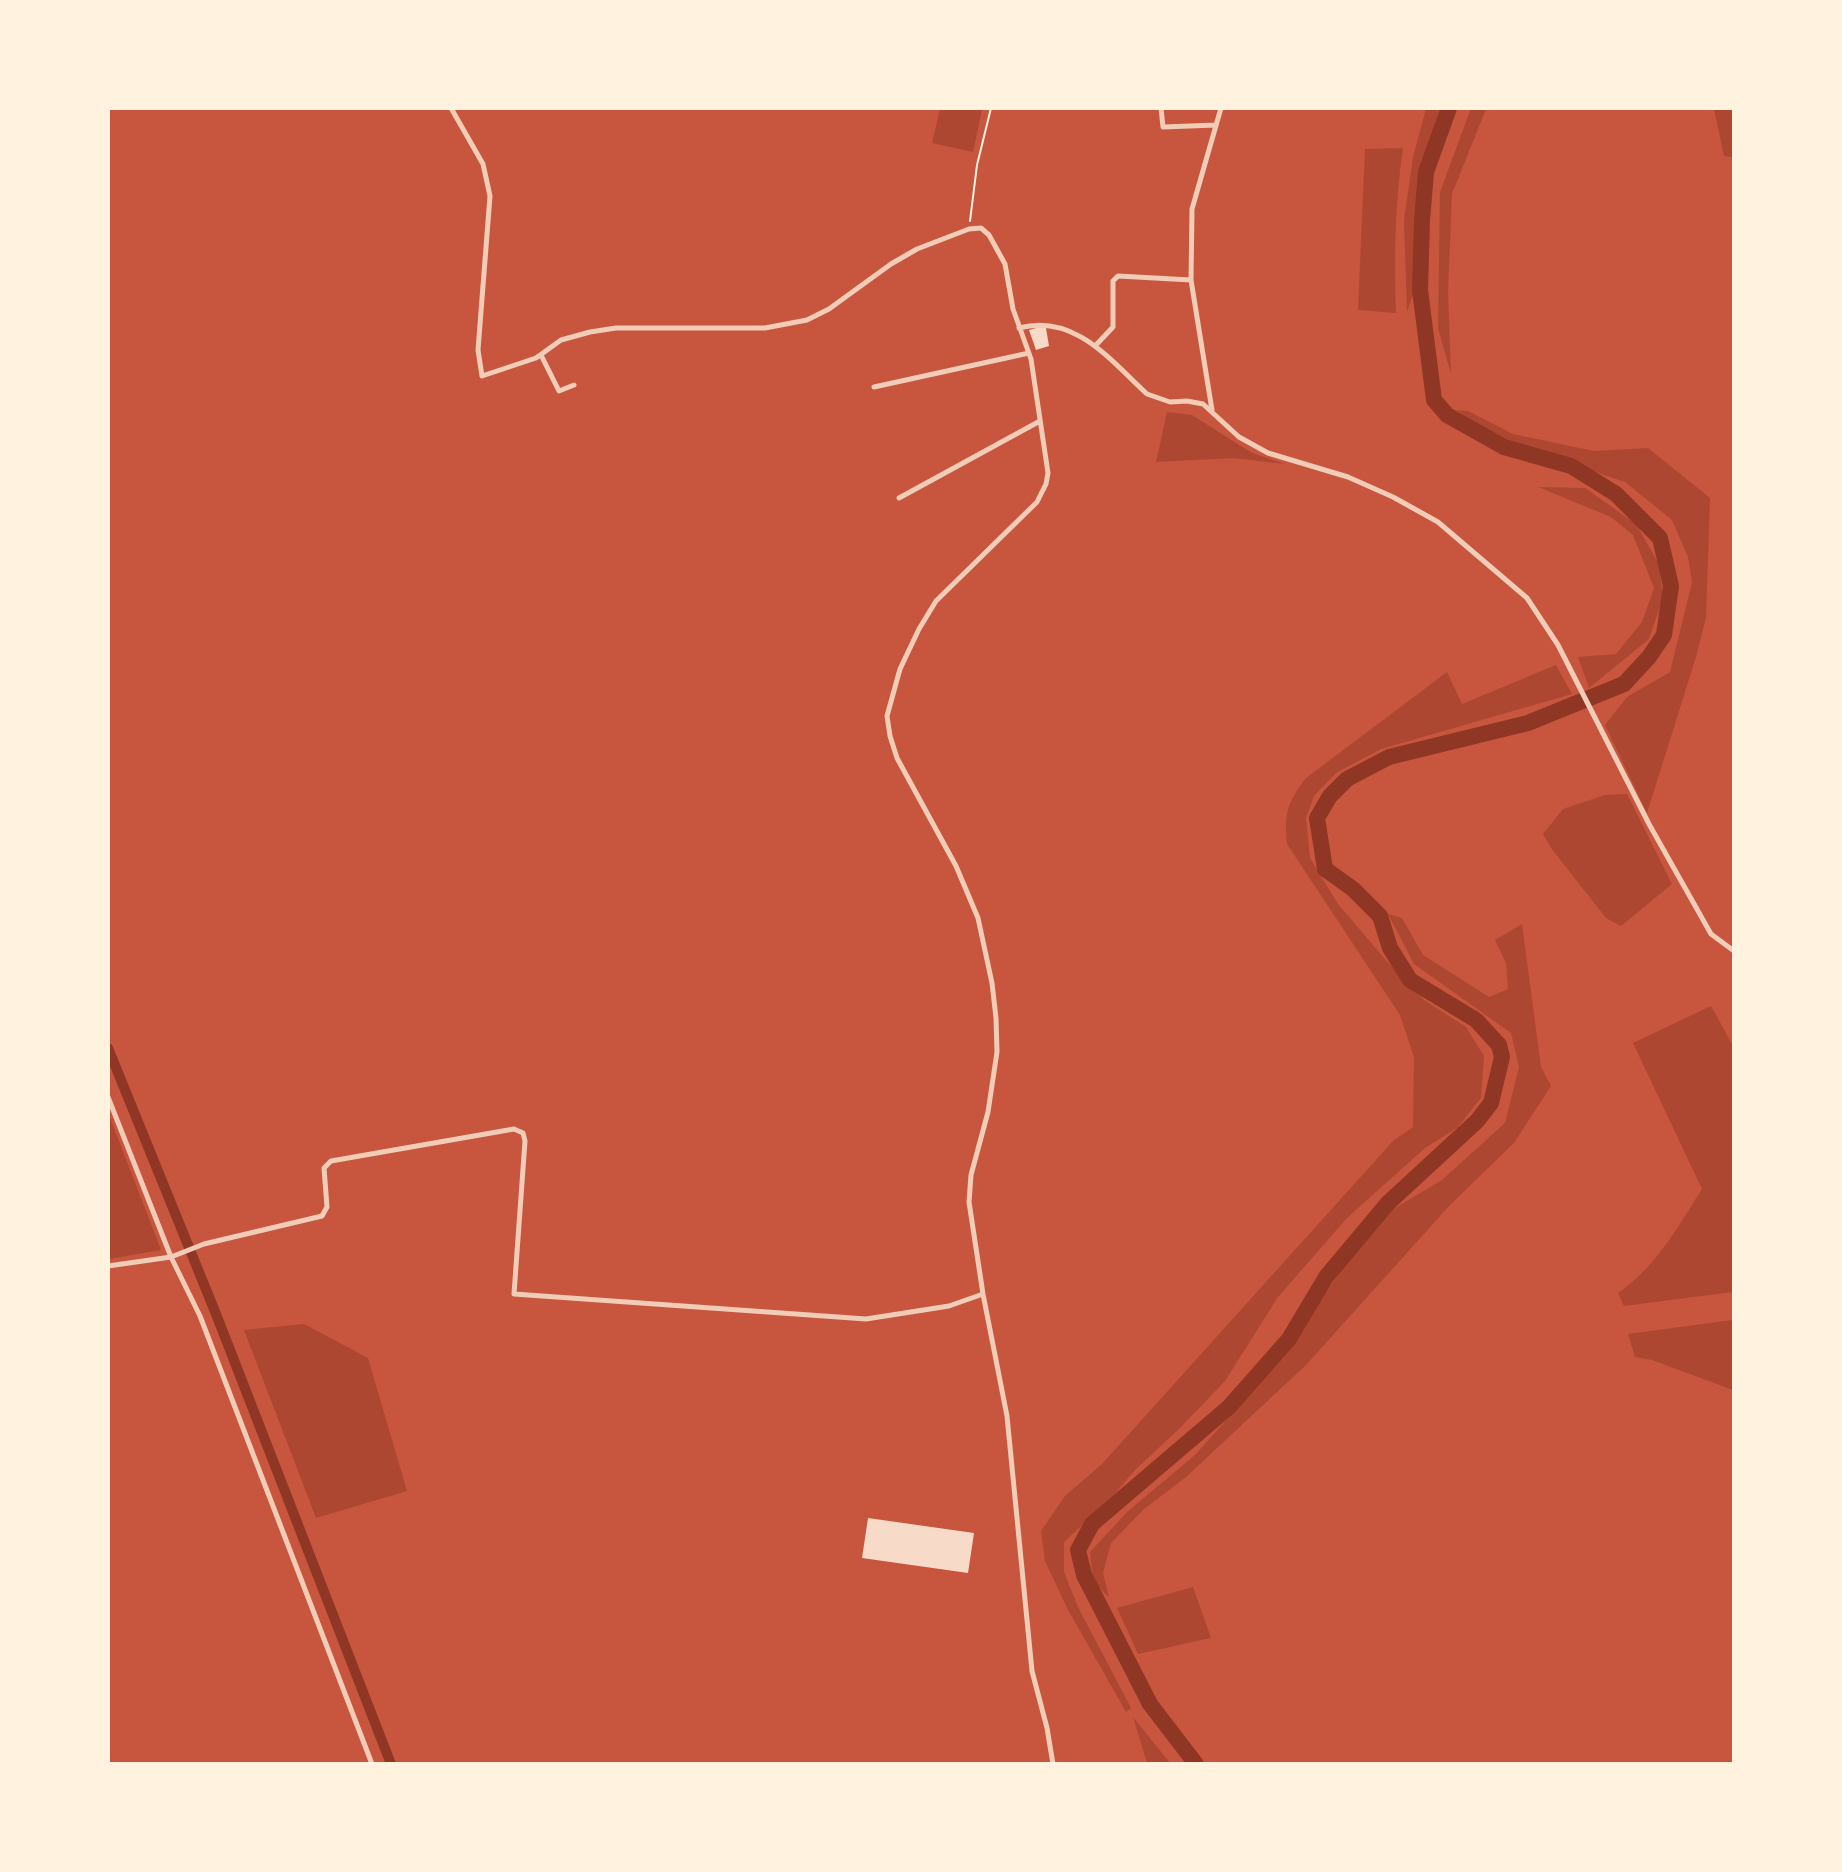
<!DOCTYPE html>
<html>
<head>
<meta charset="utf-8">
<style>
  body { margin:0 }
  #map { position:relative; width:1842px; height:1872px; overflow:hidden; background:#c8553d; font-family:Manrope,sans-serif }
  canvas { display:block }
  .frame { position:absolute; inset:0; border:110px solid #fff3e0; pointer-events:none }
</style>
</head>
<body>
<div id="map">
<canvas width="1842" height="1872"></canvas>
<div class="frame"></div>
</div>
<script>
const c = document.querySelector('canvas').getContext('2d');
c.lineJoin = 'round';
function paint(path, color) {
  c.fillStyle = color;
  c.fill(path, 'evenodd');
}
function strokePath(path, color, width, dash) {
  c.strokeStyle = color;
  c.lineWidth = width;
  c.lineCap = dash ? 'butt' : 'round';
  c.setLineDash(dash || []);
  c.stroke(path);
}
paint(new Path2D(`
  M1471,108L1486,109L1452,194L1448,291L1451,374L1438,328L1440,192Z
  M940,109H982L973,152L932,143Z
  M1426,109H1442L1423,161L1414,221V291L1407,312L1404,220L1413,157Z
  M1714,109H1733V157L1724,156Z
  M1403,148C1395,203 1394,257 1396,313L1358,310L1365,149Z
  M1456,410L1468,411L1513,434L1594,451L1648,448L1710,498L1706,618L1696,657L1647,813L1605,725L1627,697L1670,672L1692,582L1688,557L1672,520L1625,482L1507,443Z
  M1167,412L1192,415L1252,453L1285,464L1233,458L1156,462Z
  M1538,487L1585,488L1636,524L1659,564L1663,598L1649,639L1589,688L1578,657L1616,654L1642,622L1654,588L1633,535L1611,517Z
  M1556,665L1572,694L1381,749L1336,773L1314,796L1306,818L1310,858L1338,904L1384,958L1424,1000L1466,1027L1484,1056L1481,1098L1457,1128L1425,1148L1347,1218L1278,1297L1225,1381L1181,1427L1135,1470L1112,1497L1064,1542V1572L1078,1607L1131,1708L1126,1712L1067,1608L1045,1561L1041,1531L1065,1496L1102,1464L1393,1141L1413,1127L1414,1057L1400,1015L1287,844C1284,813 1287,803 1306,778L1447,672L1462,704Z
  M1627,794L1672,884L1621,926L1606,918L1551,848L1543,834L1563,809L1605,795Z
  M1388,914L1402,918L1423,955L1489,997L1508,989L1506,963L1495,940L1522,924L1541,1067L1551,1086L1514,1143L1450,1205L1306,1365L1186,1477L1143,1510L1111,1543L1103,1573L1109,1597L1093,1582L1090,1552L1127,1512L1195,1455L1262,1380L1363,1241L1393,1209L1442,1180L1505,1123L1519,1067L1511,1033L1414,964Z
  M1711,1006L1733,1046V1292L1624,1306L1618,1293C1657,1266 1677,1228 1702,1189L1633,1043Z
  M109,1115L161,1250L109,1259Z
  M1733,1320V1390L1652,1360L1635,1357L1628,1334Z
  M304,1324L368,1358L407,1491L316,1518L244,1330Z
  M1193,1587L1211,1638L1138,1654L1117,1608Z
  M1133,1717L1170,1763H1147Z`), '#ae4732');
strokePath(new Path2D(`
  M108,1048L216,1314L391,1764`), '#8f3625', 10);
strokePath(new Path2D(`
  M1196,1764L1150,1704L1084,1575L1078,1550L1092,1524L1229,1407L1289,1339L1326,1277L1388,1203L1477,1121L1491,1103L1502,1057L1499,1045L1476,1020L1410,980L1390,948L1380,916L1353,889L1325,869L1317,818L1330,796L1347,779L1389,757L1528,723L1624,684L1649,657L1664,635L1671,586L1660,538L1616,494L1571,466L1504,447L1447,415L1434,400L1420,290L1422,220L1426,172L1449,108`), '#8f3625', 16);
paint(new Path2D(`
  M1040,327L1046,328L1049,346L1036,350L1029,330Z
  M868,1518L974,1533L968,1573L862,1558Z`), '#f7dbc8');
strokePath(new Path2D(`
  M970,221L977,165L991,108`), '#fff3e0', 2);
strokePath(new Path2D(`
  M451,108L483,164L490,196L478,350L482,376L536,358L561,340L590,332L616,328H765L807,320L829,309L891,264L917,249L969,229L981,228L989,235L1005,264L1013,309L1031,359L1048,473L1046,484L1037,502L936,601L919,629L900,669L887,716L890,736L897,758L956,866L978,918L992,983L996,1018L997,1052L988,1112L971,1175L969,1202L983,1294L1007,1416L1032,1671L1047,1728L1053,1764
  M1161,108L1163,127L1216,125
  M1019,328C1075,313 1111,361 1147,394L1170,402L1187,401L1203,404L1239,437L1268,453L1348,477L1393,497L1438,522L1527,598L1558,645L1649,824L1711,934L1734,951
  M1096,345L1113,327V281L1118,276L1191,280
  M541,355L559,391L574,385
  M874,387L1029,353
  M1212,410L1191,280L1192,209L1221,108
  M899,498L1040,421
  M108,1097L171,1257L200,1316L372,1764
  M108,1266L171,1257L204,1244L322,1216L327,1207L324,1168L331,1161L514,1129L523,1133L525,1141L514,1294L866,1319L949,1306L983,1294`), '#f1ccb7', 5);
</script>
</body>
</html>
